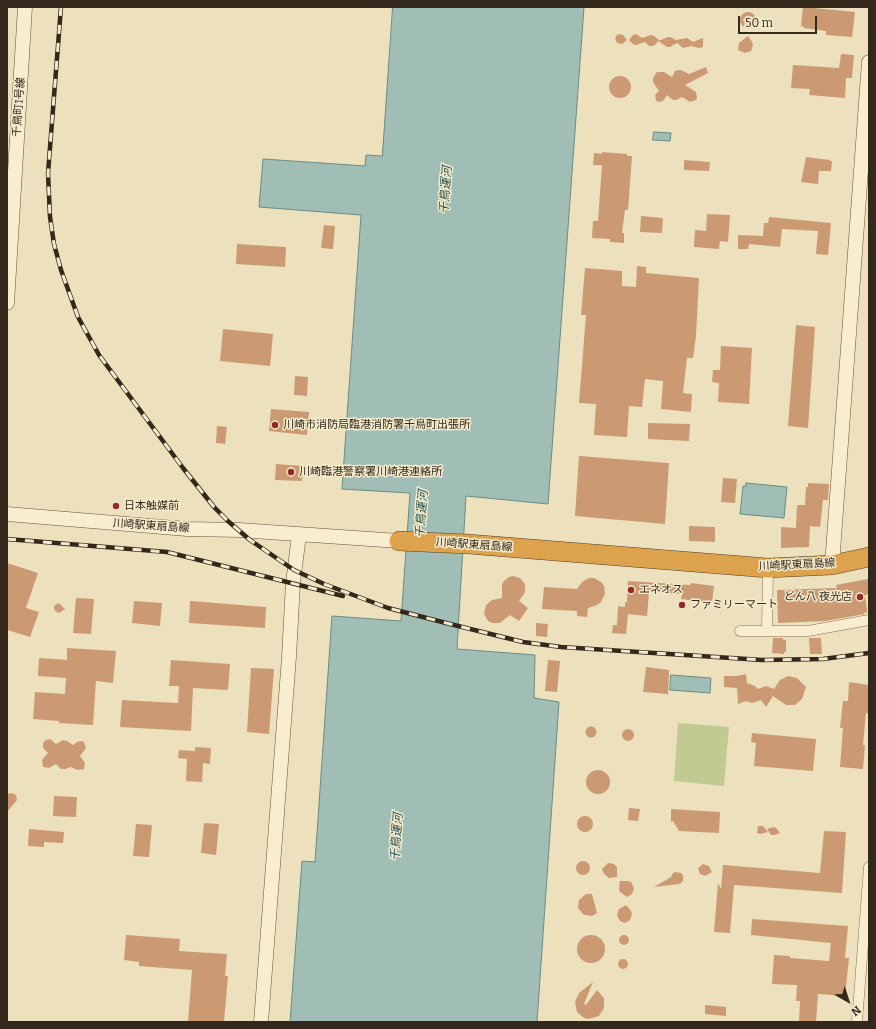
<!DOCTYPE html>
<html>
<head>
<meta charset="utf-8">
<style>
  body { margin:0 }
  #map { position:relative; width:876px; height:1029px; overflow:hidden; background:#ede0bd; font-family:Bitter,serif }
  canvas { display:block }
  .frame { position:absolute; inset:0; border:8px solid #33281b; pointer-events:none }
  .north { position:absolute; left:828px; top:981px; width:40px; height:40px; -webkit-text-stroke:3px #f4eacc; paint-order:stroke; rotate:141deg; font-size:11px; font-weight:700; line-height:16px; text-align:center; color:#33281b }
  .north::after { content:''; display:block; margin:auto; width:14px; height:18px; background:#33281b; clip-path:polygon(50% 0,100% 100%,50% 72%,0 100%) }
  .scale { position:absolute; left:738px; top:16px; width:79px; height:18px; box-sizing:border-box; border:2px solid #33281b; border-top:0; padding-left:5px; font-size:12px; line-height:14px; white-space:nowrap; color:#33281b; -webkit-text-stroke:3px #f4eacc; paint-order:stroke }
</style>
</head>
<body>
<div id="map">
<canvas width="876" height="1029"></canvas>
<div class="frame"></div>
<div class="north">N</div>
<div class="scale">50 m</div>
</div>
<script>
const c = document.querySelector('canvas').getContext('2d');
c.lineJoin = 'round';
function paint(path, color) {
  c.fillStyle = color;
  c.fill(path, 'evenodd');
}
function strokePath(path, color, width, dash) {
  c.strokeStyle = color;
  c.lineWidth = width;
  c.lineCap = dash ? 'butt' : 'round';
  c.setLineDash(dash || []);
  c.stroke(path);
}
function drawText(font, color, halo, rows, align = 'center') {
  c.font = font + ' Bitter,"Noto Sans JP",serif';
  c.lineWidth = 3;
  c.setLineDash([]);
  c.textBaseline = 'middle';
  c.strokeStyle = halo;
  c.fillStyle = color;
  for (const [text, x, y, turn = 0] of rows) {
    c.save();
    c.translate(x, y);
    c.rotate((+turn || 0) * Math.PI / 180);
    c.textAlign = isNaN(turn) ? turn : align;
    if (halo) c.strokeText(text, 0, 0);
    c.fillText(text, 0, 0);
    c.restore();
  }
}
paint(new Path2D(`
  M678,723L729,727L724,786L674,781Z`), '#c1ca91');
const water = new Path2D(`
  M393,7H584L548,504L466,496L457,649L535,655L534,698L559,702L537,1022H290L302,861L315,862L332,616L401,621L410,493L342,489L361,215L259,207L263,159L365,166L366,155L382,156Z
  M654,132L671,133L670,141L653,140Z
  M746,483L787,487L784,518L740,514L743,486H746Z
  M671,675L711,678L710,693L670,690Z`);
paint(water, '#a0beb6');
strokePath(water, '#688b84', 1);
paint(new Path2D(`
  M803,7L855,12L852,37L826,35V31L804,28V27L801,26Z
  M740 20a8 8 0 1 1 16 0a8 8 0 1 1-16 0Z
  M618,34L623,35L627,40L622,44L617,43L615,38Z
  M636,34L642,38L651,35L654,36L659,40L655,45L652,46H649L645,42L636,45H634L629,40L633,35Z
  M748,36L752,42L753,45L751,51L745,53L738,50L739,43Z
  M668,37H670L676,40L687,38L693,42L703,38V47L699,48L691,46L683,48L677,43L670,47H667L658,41Z
  M841,54L854,55L852,78H846L845,98L809,95L810,89L791,88L793,65L839,68Z
  M706,67L708,73L685,85L696,92L697,98L696,100L690,102L682,97L676,100H673L667,95L663,101L658,102L656,100L655,95L659,91L653,82V78L657,72H664L672,77L675,71L678,70H681L689,74Z
  M609 87a11 11 0 1 1 22 0a11 11 0 1 1-22 0Z
  M602,152L627,154V156H632L628,210H625L622,233H624V243L610,242V239L592,238L593,221H598L602,165H593L594,153L602,154Z
  M806,157L830,160V161H832L831,171H819L818,184L801,182Z
  M684,160L710,162L709,171L684,170Z
  M707,214L730,215L728,242L720,241L719,249L694,247L695,230L706,231Z
  M641,216L663,218L662,233L640,232Z
  M769,217L831,223L828,255L816,254L818,231L782,229L780,247L749,244L748,249H738V235L763,236L764,223H768Z
  M324,225L335,226L333,249L321,248Z
  M237,244L286,247L285,267L236,264Z
  M637,266L646,267V273L699,278L696,336L693,358H687L683,393L692,394L691,412L661,409L663,381L645,379L642,407L629,406L627,437L594,435L596,404L579,403L586,315H581L585,268L622,271V286L636,287Z
  M796,325L815,327L808,428L788,426Z
  M223,329L273,334L270,366L220,361Z
  M721,346L752,348L749,404L718,402L719,383L712,382L713,370H720Z
  M295,376L308,377L307,396L294,395Z
  M271,409L309,412L307,435L269,431Z
  M648,423L690,424L689,441L648,439Z
  M217,426L227,427L225,444L216,443Z
  M579,456L669,463L665,524L575,516Z
  M276,464L303,466L302,481L275,480Z
  M723,478L737,479L735,503L721,502Z
  M808,483L829,484L828,500H823L820,527L810,526L809,547L781,548V527L796,528L797,505H805L806,487H808Z
  M689,526L715,527V542L689,541Z
  M7,563L38,573L26,608L39,612L30,637L7,630Z
  M513,576L520,578L525,584V592L519,601L528,608L519,621L510,615L500,623H492L488,621L484,614L486,605L492,600L502,598V586L503,582L509,577Z
  M589,578H594L601,582L604,586L605,594L601,602L597,605L588,608L587,617L577,616V611L542,609L544,587L577,589L582,582Z
  M868,579L869,594L865,595L867,609V612L864,613L865,614L825,621L778,623L777,590L837,588L836,585Z
  M628,581L690,585L691,583L714,586L712,603L681,599L682,594L649,592L647,616L628,614L626,634L612,633L613,625H617L618,606L625,607V602H627Z
  M76,598L94,599L91,634L73,633Z
  M134,601L162,603L160,626L132,623Z
  M190,601L266,607L265,628L189,623Z
  M59,603L65,609L59,613L55,611L54,607L55,605Z
  M536,623L548,624L547,637L536,636Z
  M773,638H783V640H786V652H784V654L772,653Z
  M809,638H821L822,654H810Z
  M67,648L116,651L113,683L96,681L93,725L59,723V721L33,719L35,692L65,694L66,678L38,676L39,658L67,660Z
  M171,660L230,664L228,690L193,688L191,731L120,727L122,700L178,703L179,686H169Z
  M548,660L560,661L557,692L545,691Z
  M646,667L669,670L668,694L643,692Z
  M251,668L274,669L269,734L247,732Z
  M746,674L747,683L755,686L758,689L766,686L774,689L780,680L788,676L797,678L806,687L802,699L795,705H786L773,696L766,707L761,700L752,703L746,701L738,704L737,688L724,687V676H737Z
  M849,682L869,685L868,695H869V714L866,713L863,745H865L863,769L840,767L843,728H840L843,701H848Z
  M585.5 732a5.5 5.5 0 1 1 11 0a5.5 5.5 0 1 1-11 0Z
  M622 735a6 6 0 1 1 12 0a6 6 0 1 1-12 0Z
  M752,733L816,739L813,771L754,766L756,743L751,742Z
  M50,739L56,744L63,740L67,741L73,745L77,742L81,741L84,742L86,748L80,756L85,763L84,769L77,770L71,767L65,769H61L56,764L49,768L43,767L42,760L48,753L43,748V743L46,740Z
  M195,747L211,748L210,764L203,763L202,782L186,781L187,759L178,758L179,750L195,751Z
  M586 782a12 12 0 1 1 24 0a12 12 0 1 1-24 0Z
  M12,793L16,795L17,800L7,812V794Z
  M54,796L77,797L76,817L53,816Z
  M629,808L640,809L638,821L628,820Z
  M671,809L720,812L719,833L679,831L673,821L671,822Z
  M577 824a8 8 0 1 1 16 0a8 8 0 1 1-16 0Z
  M204,823L219,824L216,855L201,853Z
  M136,824L152,825L149,857L133,856Z
  M758,826H763L768,832L761,834L757,833Z
  M774,827L776,828L780,833L774,835H771L767,829Z
  M29,829L64,832L63,843L44,842V847L28,846Z
  M824,831L846,832L842,893L734,885L730,933L714,932L718,883L721,889L723,865L820,873Z
  M576 868a7 7 0 1 1 14 0a7 7 0 1 1-14 0Z
  M608,863L614,864L617,867V877L609,878L604,874L602,869Z
  M703,864L709,866L712,872L705,876L700,874L698,868Z
  M675,872L681,873L683,875V881L681,883L679,884L654,887L671,877L673,873Z
  M620,881H628L631,882L634,888L632,894L627,897L620,892L619,889Z
  M586,894H592L597,913L592,916L584,915L578,908L579,900Z
  M626,905L631,911L632,914L630,920L625,923L620,921L617,915L619,909Z
  M752,919L848,926L845,958H849L845,996L818,994L816,1022L799,1021L800,1001H796L797,985L772,984L774,955L790,956V958L829,961L831,943L751,935Z
  M577 949a14 14 0 1 1 28 0a14 14 0 1 1-28 0Z
  M126,935L180,939L179,951L227,954L225,976H228L224,1022H188L192,970L139,966V962L124,960Z
  M619 940a5 5 0 1 1 10 0a5 5 0 1 1-10 0Z
  M618 964a5 5 0 1 1 10 0a5 5 0 1 1-10 0Z
  M593,982L584,1004L586,1005L597,990L604,998V1008L599,1016L589,1019L584,1018L577,1012L575,1002L579,993Z
  M705,1005L726,1007V1016L705,1014Z`), '#cb9a73');
const street = new Path2D(`
  M740,631H808L869,620
  M767,631L768,568
  M857,1022L869,867`);
const secondary = new Path2D(`
  M7,303L25,7
  M7,514L187,529L239,530L399,541
  M832,565L869,62
  M261,1022L289,657L293,583L299,535`);
const highway = new Path2D(`
  M399,541L468,544L768,568L832,565L869,557`);
strokePath(street, '#847056', 11);
strokePath(secondary, '#65513a', 15);
strokePath(highway, '#513e2b', 20);
strokePath(street, '#f8edcf', 10);
strokePath(secondary, '#f8edcf', 14);
strokePath(highway, '#dda34c', 19);
const rail = new Path2D(`
  M61,7L48,173L50,217L54,244L61,270L78,317L99,355L183,468L214,507L229,522L250,540L294,570L324,584L388,608L450,624L523,642L561,647L762,660L823,659L869,653
  M7,539L167,552L343,596`);
strokePath(rail, '#33281b', 4.5);
strokePath(rail, '#f4eacc', 3, [9]);
for (const [x, y, r, color] of [
  [275,425,4,"#922b27"],
  [291,472,4,"#922b27"],
  [116,506,4,"#922b27"],
  [631,590,4,"#922b27"],
  [860,597,4,"#922b27"],
  [682,605,4,"#922b27"]
]) {
  const dot = new Path2D();
  dot.arc(x, y, r, 0, 2 * Math.PI);
  c.fillStyle = color;
  c.fill(dot);
  strokePath(dot, '#f4eacc', 1.5);
}
drawText('11px', '#33281b', '#f4eacc', [
  ["千鳥町1号線",19,107,-86],
  ["川崎駅東扇島線",151,526,4],
  ["川崎駅東扇島線",474,545,4],
  ["川崎駅東扇島線",797,565,-3]
]);
drawText('11px', '#33281b', '#f4eacc', [
  ["川崎市消防局臨港消防署千鳥町出張所",283,425],
  ["川崎臨港警察署川崎港連絡所",299,472],
  ["日本触媒前",124,506],
  ["エネオス",639,590],
  ["どん八 夜光店",852,597,"right"],
  ["ファミリーマート",690,605]
], 'left');
drawText('italic 12px', '#2a5352', '#f4eacc', [
  ["千鳥運河",446,190,-86],
  ["千鳥運河",422,514,-86],
  ["千鳥運河",397,837,-86]
]);
</script>
</body>
</html>
